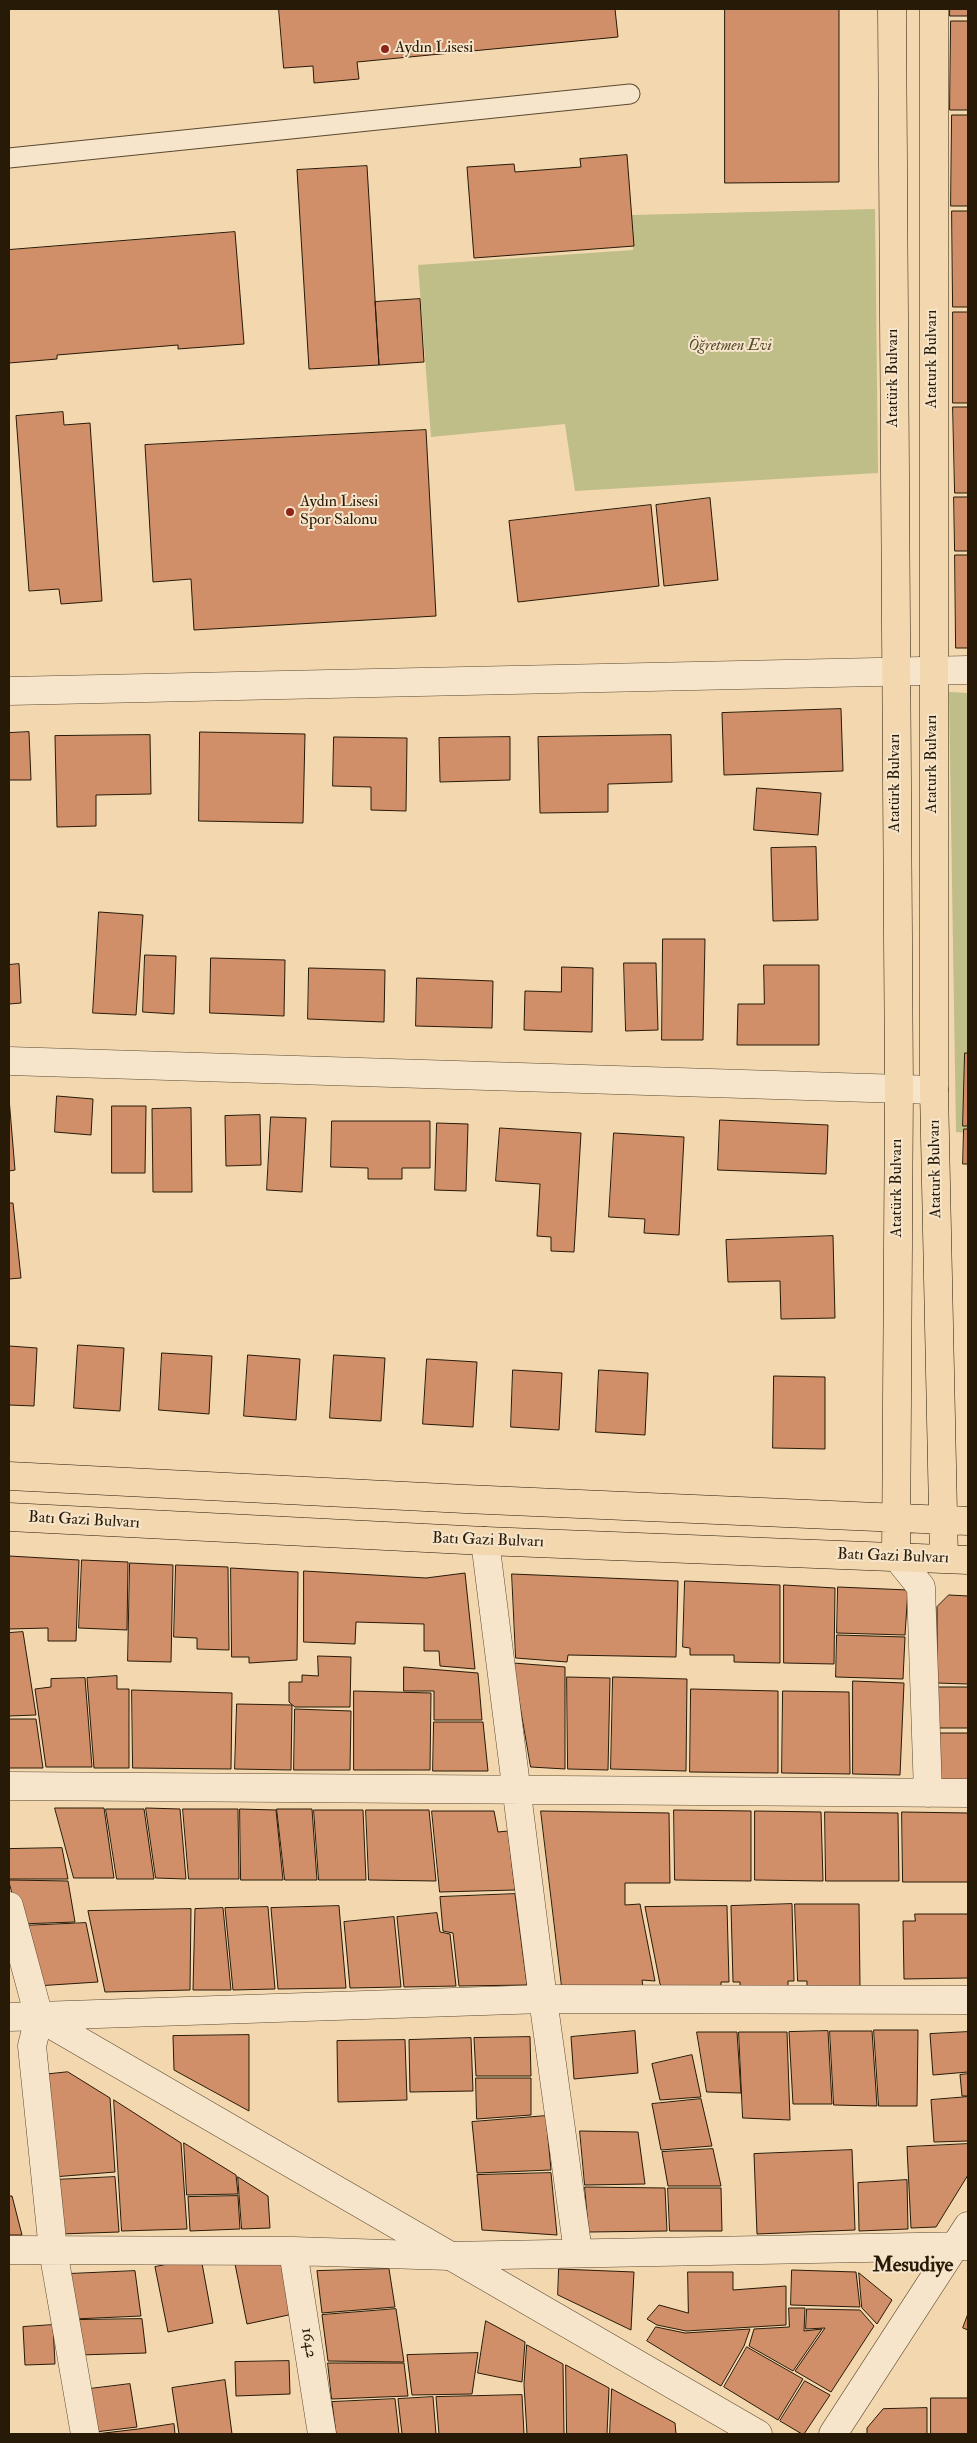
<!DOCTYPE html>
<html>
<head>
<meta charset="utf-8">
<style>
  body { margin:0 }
  #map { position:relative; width:977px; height:2443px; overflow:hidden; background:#f3d7af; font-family:"IM FELL Double Pica",serif }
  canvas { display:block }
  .frame { position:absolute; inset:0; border:10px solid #271a07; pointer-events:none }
</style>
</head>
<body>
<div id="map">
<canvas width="977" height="2443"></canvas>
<div class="frame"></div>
</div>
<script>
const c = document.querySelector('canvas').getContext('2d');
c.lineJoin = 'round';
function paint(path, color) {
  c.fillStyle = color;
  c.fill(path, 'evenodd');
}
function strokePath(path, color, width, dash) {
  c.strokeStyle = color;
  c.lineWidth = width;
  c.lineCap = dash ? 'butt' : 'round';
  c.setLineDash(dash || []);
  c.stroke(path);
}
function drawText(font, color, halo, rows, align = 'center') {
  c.font = font + ' "IM FELL Double Pica",serif';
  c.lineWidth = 4;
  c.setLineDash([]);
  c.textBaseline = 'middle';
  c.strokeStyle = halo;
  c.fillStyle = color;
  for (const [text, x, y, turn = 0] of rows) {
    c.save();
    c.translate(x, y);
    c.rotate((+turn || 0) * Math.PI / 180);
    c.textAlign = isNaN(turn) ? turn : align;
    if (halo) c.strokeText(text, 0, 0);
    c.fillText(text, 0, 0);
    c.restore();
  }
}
paint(new Path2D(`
  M875,209L878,473L575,491L565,424L431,437L418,265L633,250L632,215Z
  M949,692L968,693V1133L956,1132Z`), '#bfbd88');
const building = new Path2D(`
  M279,9H615L618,37L357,62L359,79L314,83L313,66L284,68Z
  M725,9H839V182L725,183Z
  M950,9H968V16H950Z
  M951,21H968V110H950Z
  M952,115H968V206H951Z
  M627,155L634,246L474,258L467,167L514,164L515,172L581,167L580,159Z
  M367,166L379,365L309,369L297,170Z
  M952,211H968V307H953Z
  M235,232L244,344L178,349V345L57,355V359L9,363V250Z
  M420,299L424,362L379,365L375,302Z
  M953,312H968V403H953Z
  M953,407H968V493H955Z
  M63,412L64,425L90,423L102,601L61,604L59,589L29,591L16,416Z
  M426,430L436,616L194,630L191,579L153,582L145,445Z
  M954,497H968V551H955Z
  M710,498L718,580L664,586L656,505Z
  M651,505L659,586L518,602L509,521Z
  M955,555H968V648H956Z
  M841,709L843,771L724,775L722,713Z
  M29,732L31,780H9V733Z
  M200,732L305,734L303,823L199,821Z
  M150,735L151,794L96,795V826L57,827L55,736Z
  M671,735L672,782L608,784V812L540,813L538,737Z
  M334,737L407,738L406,811L371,810V787L333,786Z
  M510,737V780L440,782L439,738Z
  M757,788L821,793L818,835L754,830Z
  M816,847L818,920L773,921L771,848Z
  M99,912L143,915L136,1015L93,1013Z
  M663,939H705L703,1040H662Z
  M145,955L176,956L174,1014L143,1012Z
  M211,958L285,960L284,1016L210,1013Z
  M624,963H656L658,1030L626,1031Z
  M19,964L21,1003L9,1004V965Z
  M764,965H819V1045H737L738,1004H764Z
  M562,967L593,968L592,1032L524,1030L525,991L561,992Z
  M309,968L385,970L384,1022L308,1019Z
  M417,978L493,981L492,1028L416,1026Z
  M965,1053H968V1126H963Z
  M57,1096L93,1099L91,1135L55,1132Z
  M9,1098L15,1170L9,1171Z
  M112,1106H146L145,1173H112Z
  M191,1108L192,1192H153L152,1109Z
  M260,1115L261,1165L226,1166L225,1116Z
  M271,1117L306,1118L302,1192L267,1190Z
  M720,1120L828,1125L826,1174L718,1170Z
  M332,1121H430V1168H402V1179H368V1168L331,1167Z
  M437,1123L468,1124L466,1191L435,1190Z
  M500,1128L581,1133L574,1252L551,1251V1237L537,1236L540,1184L496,1181Z
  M964,1129H968V1164H963Z
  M614,1133L684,1137L679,1235L644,1233L645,1219L609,1217Z
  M9,1203H13L21,1278L9,1279Z
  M833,1236L835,1318L781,1319L780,1281L728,1282L726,1240Z
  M78,1345L124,1348L120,1411L74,1408Z
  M9,1346L37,1348L34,1406L9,1405Z
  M162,1353L212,1356L209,1414L159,1410Z
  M248,1355L300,1359L296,1420L244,1416Z
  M334,1355L385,1358L381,1421L330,1418Z
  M427,1359L477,1362L473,1427L423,1424Z
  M513,1370L562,1373L559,1430L511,1427Z
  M599,1370L648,1373L645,1435L596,1432Z
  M774,1376L825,1377V1449L773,1448Z
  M9,1556L79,1560L76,1641H48V1628L9,1629Z
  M82,1560L128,1562L127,1630L79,1628Z
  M130,1563L173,1565L171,1662L128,1661Z
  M176,1565L228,1567L229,1650L197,1649V1638L174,1637Z
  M231,1568L298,1572L297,1660L249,1663V1657H232Z
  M304,1571L426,1578L465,1573L475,1669L440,1666L439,1651H424V1624L356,1622L355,1644L304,1642Z
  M512,1574L678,1581L676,1657L568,1655L567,1662L516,1658Z
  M685,1581L780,1585V1663L734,1662V1655H690V1648L683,1647Z
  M784,1585L835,1588L834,1664L784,1663Z
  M838,1587L908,1590L905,1635L837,1633Z
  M949,1595L968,1596V1684L937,1683V1607Z
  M23,1632L36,1715L9,1716V1633Z
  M837,1635L905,1637L903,1679L836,1677Z
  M318,1656L351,1657L350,1707H295L289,1702V1682H302V1675L318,1676Z
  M513,1663L565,1667V1769L531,1767Z
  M404,1667L478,1673L482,1720H434V1691H404Z
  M117,1676V1689H129V1768H94L87,1678Z
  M567,1677L610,1678L608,1770L568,1769Z
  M613,1677L687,1679L686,1771L611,1769Z
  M85,1678L92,1767H46L35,1689L51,1687V1679Z
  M853,1681L904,1683L900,1775L853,1774Z
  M937,1687H968V1728H938Z
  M691,1689L778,1691V1773L690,1772Z
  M132,1690L232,1693L231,1769L133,1768Z
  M354,1691L431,1693L430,1770H354Z
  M783,1691L849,1692L850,1774L782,1773Z
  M237,1704L292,1705L291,1770L235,1769Z
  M295,1709L351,1711L350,1770H294Z
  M9,1719H36L43,1768H9Z
  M434,1722H483L488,1771H433Z
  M938,1733H968V1784H939Z
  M55,1808H104L114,1878H74Z
  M146,1808L180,1809L186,1879L156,1878Z
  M106,1809H144L154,1879H117Z
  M183,1809H238L239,1879H189Z
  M240,1809L276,1810L283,1880H241Z
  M277,1809H312L317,1880H285Z
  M314,1810H363L366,1880H319Z
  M366,1810H429L436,1881L369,1880Z
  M674,1810L751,1811V1881L675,1880Z
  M432,1811H494L498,1832L508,1831L515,1890L440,1892Z
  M541,1811L669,1813L670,1883H625V1905L640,1904L655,1981L642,1980L643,1987H562Z
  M755,1811L821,1812L823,1881L755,1880Z
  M825,1812L898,1813L899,1881H826Z
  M902,1812L968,1813V1882H903Z
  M62,1848L68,1879H9V1849Z
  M9,1880L68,1881L75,1922L20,1924Z
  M515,1894L527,1985L459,1986L453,1933L443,1931L440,1897Z
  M792,1904L794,1981H788V1987L740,1988V1982H733L731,1906Z
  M795,1904H859L860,1986H807V1981H798Z
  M339,1906L346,1988L278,1989L271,1908Z
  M727,1906L729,1982H721V1989H665L660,1984L645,1907Z
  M268,1907L275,1989L233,1990L225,1908Z
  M223,1908L231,1990H193L195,1909Z
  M191,1909L190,1990L105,1992L88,1911Z
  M437,1913L440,1932L450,1934L456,1986L404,1987L397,1917Z
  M915,1914H968V1978L904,1979L903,1921H915Z
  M394,1917L401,1987L350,1988L344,1922Z
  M86,1923L98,1982L36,1986L21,1926Z
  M874,2030H918L917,2106H879Z
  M635,2031L638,2073L574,2079L571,2037Z
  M828,2031L832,2104H793L789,2032Z
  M830,2031H872L877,2106L834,2105Z
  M697,2032H737L741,2093L707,2092Z
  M739,2032H787L790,2120L743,2118Z
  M968,2032V2072L933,2075L930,2034Z
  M249,2035V2111L174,2070L173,2036Z
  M530,2037L531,2076H476L474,2038Z
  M471,2038L473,2091L410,2092L409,2040Z
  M405,2040L407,2100L338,2102L337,2041Z
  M692,2055L701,2097L660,2100L652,2064Z
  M68,2072L110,2098L115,2172L53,2177L41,2075Z
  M968,2074V2096H962L960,2075Z
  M476,2078H531V2115L477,2119Z
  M968,2097V2141L934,2142L931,2100Z
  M701,2099L712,2146L661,2150L652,2104Z
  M114,2100L181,2143L187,2229L122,2231Z
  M546,2116L551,2170L477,2173L472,2122Z
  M580,2131L638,2132L645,2184L585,2185Z
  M184,2143L236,2175L238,2194L187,2195Z
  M968,2144V2175L936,2227L911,2228L907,2147Z
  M713,2149L721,2186H668L662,2152Z
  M852,2150L855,2230L757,2234L754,2154Z
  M551,2173L557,2235L482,2230L477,2175Z
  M115,2177L119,2232L60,2234L53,2180Z
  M238,2177L268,2196L270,2228L242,2229Z
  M907,2180L908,2229L859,2231L858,2183Z
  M585,2187L665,2188L667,2231L589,2232Z
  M668,2188H721L722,2231H670Z
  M9,2196H12L22,2235H9Z
  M238,2196L240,2229L190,2231L188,2197Z
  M282,2256L293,2314L247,2324L235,2264Z
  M201,2258L213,2323L168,2332L155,2267Z
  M389,2269L395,2307L322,2313L317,2271Z
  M559,2269L634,2272L631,2330L558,2295Z
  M792,2270L856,2272L860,2307L791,2305Z
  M135,2271L141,2316L74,2319L68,2274Z
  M688,2272H733V2290L786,2286V2325L686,2331L657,2325L647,2319L659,2305L688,2313Z
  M859,2273L892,2300L877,2324L862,2308Z
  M789,2308H805L804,2331L822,2329L793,2371L749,2346L754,2329L789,2327Z
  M396,2309L404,2362L328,2361L322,2315Z
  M807,2309L860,2310L874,2326L831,2392L795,2371L825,2328L806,2329Z
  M968,2314V2330L963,2328Z
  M142,2319L146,2353L79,2355L74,2320Z
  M486,2321L525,2342L522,2382L478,2373Z
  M53,2325L55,2364L25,2365L23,2327Z
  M656,2327L685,2333L750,2329L744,2346L721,2386L647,2341Z
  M527,2345L563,2364L564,2434H527L524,2385Z
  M747,2347L803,2379L778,2420L724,2387Z
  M478,2353L472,2394L412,2395L407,2355Z
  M289,2361L290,2394L236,2396L235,2362Z
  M328,2363H404L408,2396L332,2399Z
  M566,2365L609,2388L607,2434H567Z
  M225,2380L232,2434H179L172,2388Z
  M805,2381L830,2395L804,2434H802L780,2421Z
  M130,2384L137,2427L95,2432L89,2389Z
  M612,2389L675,2423L676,2434H610Z
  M522,2395L524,2434H439L436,2397Z
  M433,2397L436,2434H402L398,2399Z
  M931,2398H968V2434H931Z
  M395,2399L399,2434H336L332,2402Z
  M927,2408V2434H867V2428L883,2409Z
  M174,2424L175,2434H96L138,2429Z`);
paint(building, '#d08f69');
strokePath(building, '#271a07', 1);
const service = new Path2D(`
  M9,158L630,94`);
const minor = new Path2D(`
  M9,1061L934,1090
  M485,1541L543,1999L578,2252
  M896,1556L921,1587L928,1793
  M9,1786L968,1793
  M9,1906L39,2017L32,2046L53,2250L85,2434
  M9,2250L293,2251L449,2256L968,2246
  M293,2251L322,2434
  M833,2434L968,2226`);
const tertiary = new Path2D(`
  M9,691L968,670
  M9,2017L543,1999L968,2000
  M38,2017L758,2434`);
const primary = new Path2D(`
  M892,9L899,1089L896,1556
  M934,9V1090L944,1559
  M9,1476L465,1499L968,1521
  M9,1517L485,1541L968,1560`);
strokePath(service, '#5a4931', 21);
strokePath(minor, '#5a4931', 29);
strokePath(tertiary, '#5a4931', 29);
strokePath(primary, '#271a07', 29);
strokePath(service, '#f7e5cb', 19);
strokePath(minor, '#f7e5cb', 28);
strokePath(tertiary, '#f7e5cb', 28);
strokePath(primary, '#f3d7af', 28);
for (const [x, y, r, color] of [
  [385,49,5,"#8f2418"],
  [290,512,5,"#8f2418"]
]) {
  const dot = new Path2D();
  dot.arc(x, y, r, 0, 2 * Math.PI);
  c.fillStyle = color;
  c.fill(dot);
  strokePath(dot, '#f7e5cb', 2);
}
drawText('16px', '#271a07', '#f7e5cb', [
  ["Aydın Lisesi",395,49],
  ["Aydın Lisesi",300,503],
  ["Spor Salonu",300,521]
], 'left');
drawText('italic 16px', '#554b2e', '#f7e5cb', [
  ["Öğretmen Evi",730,347]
]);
drawText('16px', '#271a07', '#f7e5cb', [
  ["Ataturk Bulvarı",933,359,-90],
  ["Atatürk Bulvarı",894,378,-90],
  ["Ataturk Bulvarı",933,764,-90],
  ["Atatürk Bulvarı",896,783,-90],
  ["Ataturk Bulvarı",936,1169,-91],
  ["Atatürk Bulvarı",898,1188,-90],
  ["Batı Gazi Bulvarı",84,1521,3],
  ["Batı Gazi Bulvarı",488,1541,2],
  ["Batı Gazi Bulvarı",893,1557,2],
  ["1642",308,2343,81]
]);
drawText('bold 21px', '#271a07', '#f7e5cb', [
  ["Mesudiye",913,2266]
]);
</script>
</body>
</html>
